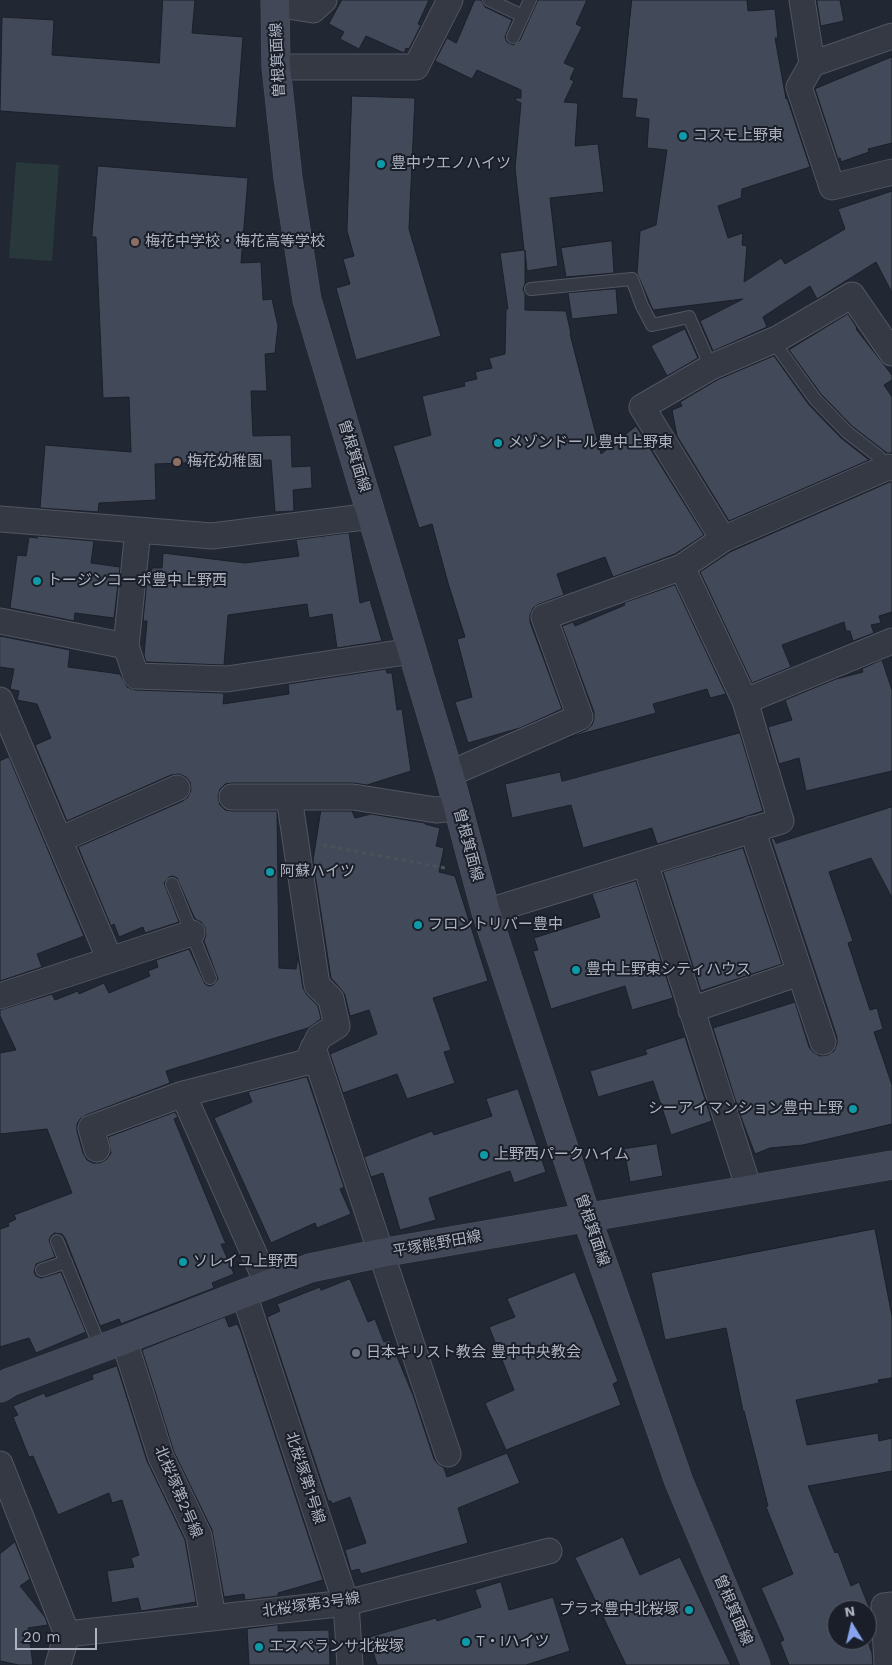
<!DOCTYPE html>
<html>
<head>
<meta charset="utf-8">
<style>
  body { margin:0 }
  #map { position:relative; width:892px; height:1665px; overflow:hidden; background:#212733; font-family:"Work Sans",sans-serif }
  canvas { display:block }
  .north { position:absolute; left:827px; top:1600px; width:50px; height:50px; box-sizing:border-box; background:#1a1e29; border:1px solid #555a66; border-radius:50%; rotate:351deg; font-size:14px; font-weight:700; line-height:20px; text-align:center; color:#aeb3c1 }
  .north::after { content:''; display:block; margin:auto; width:18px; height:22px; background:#88a3ed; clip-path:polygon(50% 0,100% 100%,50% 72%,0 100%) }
  .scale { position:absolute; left:15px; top:1628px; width:82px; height:22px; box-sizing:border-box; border:2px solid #aeb3c1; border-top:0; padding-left:6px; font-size:15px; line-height:18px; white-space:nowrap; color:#aeb3c1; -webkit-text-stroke:4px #1a1e29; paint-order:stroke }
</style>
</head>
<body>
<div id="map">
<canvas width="892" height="1665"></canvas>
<div class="north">N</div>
<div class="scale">20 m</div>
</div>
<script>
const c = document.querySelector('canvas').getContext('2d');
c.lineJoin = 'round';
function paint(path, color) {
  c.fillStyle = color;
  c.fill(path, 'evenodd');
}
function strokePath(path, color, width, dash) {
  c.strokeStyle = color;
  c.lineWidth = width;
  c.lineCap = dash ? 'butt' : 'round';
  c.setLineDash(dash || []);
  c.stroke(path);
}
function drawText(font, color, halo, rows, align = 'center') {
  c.font = font + ' "Work Sans","Noto Sans JP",sans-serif';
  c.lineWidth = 4;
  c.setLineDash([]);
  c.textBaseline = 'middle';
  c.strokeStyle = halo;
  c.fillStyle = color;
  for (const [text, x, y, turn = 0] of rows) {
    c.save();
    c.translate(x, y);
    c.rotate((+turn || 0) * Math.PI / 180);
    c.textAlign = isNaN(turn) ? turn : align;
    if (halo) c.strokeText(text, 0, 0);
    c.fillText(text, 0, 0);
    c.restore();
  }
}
paint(new Path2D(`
  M16,162L59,165L52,261L9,258Z`), '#29383a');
const building = new Path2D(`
  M163,0H195L192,33L243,37L236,128L0,111L2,17L54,20L52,55L159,63Z
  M342,0H429L418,24L421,25L409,49L406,48L404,53L366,36L359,49L340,39L344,32L329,24Z
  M475,0H481L485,7L512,20L505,37L507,42L513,45L520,40L538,0H587L576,24L582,27L564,63L575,68L570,79L574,81L564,102L578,103L575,146L598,144L604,192L550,198L558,266L527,271L525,250V284L523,289L525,294V310L566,311L571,334H570L601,454L636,426L704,535L675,554L613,577L605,557L557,574L564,595L539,604L533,608L530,615V622L562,709L520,728L468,743L455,702L472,697L457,639L465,637L448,583L432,524L419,528L393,446L431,435L422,396L465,386L464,382L477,379L475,372L492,368L489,358L505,354L506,309H508L500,253L524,250L515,168L521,103L515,100L516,98H521V90L477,70L472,79L435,61L447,38L456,43Z
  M632,0H747L748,11L775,9L778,38H775L786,99L787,98L810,167L742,189L741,198L718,206L728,238L743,233L742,245L747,246L744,282L781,258L785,264L845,229L838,209L892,191V293L876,262L817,299L810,286L763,317L767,327L713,351L700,321L743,299L653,310L637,273L640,231L656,225L667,150L647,148L649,119L635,117L637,99L622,98Z
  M817,0H840L844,21L821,26Z
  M892,57V143L868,149L869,152L841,162L840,158L838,159L815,89Z
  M352,96L415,98L409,229L441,336L356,360L336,288L350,284L343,259L354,256L347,231Z
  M98,166L248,178L241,263L261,262L263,300L272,299L278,326L275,353L265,354L267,391H251L253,436L291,435L292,467L311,466L312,488L293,490L294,511L275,512L271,460L155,464L156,500L99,503L98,512L40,508L45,445L131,452L129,397L103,398L96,237H92Z
  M612,241L614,273L566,277L561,248Z
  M616,289L618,314L572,319L568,293Z
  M848,314L857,328L856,329L892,375V380L884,385L892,397V453H887L852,426L821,394L789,350Z
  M685,329L698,358L667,376L651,346Z
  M774,356L809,405L841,438L869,460L729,521L677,436L672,410L682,406L680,402L717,380Z
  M890,482H892V612L879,616L881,623L871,625L874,633L853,641L850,631H846L844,622L782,645L791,667L752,683L700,572L730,552Z
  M349,533L360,603L370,600L382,641L337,648L332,614L309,618L307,604L228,615L224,665L146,662L144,655L147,621H143L148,570H152V568H162L163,553L245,563L299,556L296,540Z
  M37,536L94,541L91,563L120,567L114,618L75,613L74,621L10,608L17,555L26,556L29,537L37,538Z
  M675,585L726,694L710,698L707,689L653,704L656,713L567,738L586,730L592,725L594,719V712L562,626L573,622L575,626L625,605L624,603Z
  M0,636L70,650L68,667L120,674L127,687L135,690L222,693L224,695L223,704L289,694L288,684L386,669L387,673H392L397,710L402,709L411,771L367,785L353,783H232L225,784L220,789L218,797L220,805L225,810L232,811H277L279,968L296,969L298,956L303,988L307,995L318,1006L321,1019L308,1028L166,1071L170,1083L86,1115L80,1119L77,1124V1131L83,1153L87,1160L93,1163H100L107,1159L111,1153L108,1137L175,1112L178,1117L174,1119L226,1244H221L234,1274L212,1283L214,1288L121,1324L119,1319L100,1326L65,1238L62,1234L54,1233L51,1236L49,1240L55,1257L36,1264L34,1272L36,1276L41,1278L61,1272L86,1332L36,1353L29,1338L0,1347V1229L9,1226L8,1223L16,1219L14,1215L72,1193L47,1129L0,1134V1053L16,1050L0,1016V1010L52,994L55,1000L78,991L79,994L104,983L109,993L150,976L148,971L158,967L156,960L189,949L205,984L209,986L213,985L218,979L204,941L206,935L205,928L201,922L195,919L177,878L173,876L169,877L164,883L179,922L145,933L143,927L119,937L114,924L111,926L78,847L183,801L188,797L191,790L190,782L186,777L179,774L171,775L67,821L35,745L51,738L37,704L17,700L19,691L10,689L14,669L0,667Z
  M882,660L892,690V771L806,791L799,758L779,764L768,727L792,720L785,700L836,679L863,672L862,669Z
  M740,733L763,811L657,844L652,828L583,848L571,805L512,818L505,784L560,772L562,781Z
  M9,757L84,936L37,954L42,967L0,981V761Z
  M892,807V898L871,858L829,872L853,941L848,943L870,1010L877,1008L883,1029L874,1032L892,1085V1124L803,1145L770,1148L755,1154L739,1112L713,1028L795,1002L809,1047L813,1052L820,1056L828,1055L834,1051L837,1044V1037L771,839L774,838L776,843Z
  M321,811H352L355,818L371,814L425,823V824L440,828L436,846L444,848L439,872L455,876L488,981L433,998L451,1050L444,1052L455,1083L407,1099L397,1074L343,1093L330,1054L377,1034L369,1010L350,1016L345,995L341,989L331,978L313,861Z
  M743,848L782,964L701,991L663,872Z
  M636,881L673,998L632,1010L625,986L551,1009L533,951L538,950L534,938L600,917L592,894Z
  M685,1037L712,1121L671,1135L653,1081L598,1097L590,1071L647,1054L645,1050Z
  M307,1077L344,1187L340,1189L351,1214L317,1228L315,1223L271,1243L214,1118L252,1102L248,1092Z
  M518,1089L546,1172L514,1183L510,1171L429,1198L436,1220L400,1230L383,1173L371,1177L364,1157L432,1131L434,1135L492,1116L486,1099Z
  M657,1144L663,1176L630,1182L624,1149Z
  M875,1229L892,1316V1378L878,1380L879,1383L796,1400L807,1445L878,1433L879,1441L892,1438V1471L808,1486L835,1553L838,1552L851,1586L859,1582L869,1607L867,1608L870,1614L871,1641L868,1642L872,1653L873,1665H789L780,1642L784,1640L761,1588L793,1574L766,1507L768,1506L744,1411H743L726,1328L665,1340L651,1273ZM837,1610H867V1640H837Z
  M575,1272L618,1381L613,1384L621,1405L506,1450L485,1403L514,1390L489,1327L515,1317L507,1299Z
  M350,1279L368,1322L375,1319L384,1342L390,1340L413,1395L434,1459L438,1464L444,1468L447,1477L507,1453L520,1483L458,1508L468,1543L361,1574L359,1569L351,1571L345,1550L366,1543L350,1497L332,1504L331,1501H328L267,1317L280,1311L277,1304L320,1287L321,1290Z
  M225,1317L229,1327L237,1324L240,1329L323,1580L278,1593V1596L245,1600L244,1594L224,1597L212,1530L174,1452L142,1350Z
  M117,1366L147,1461L185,1540L196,1602L141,1611L138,1598L112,1603L107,1571L134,1567L131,1558L139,1555L122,1500L112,1503L109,1493L58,1515L33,1456L29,1457L13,1417L18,1415L13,1406L44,1393L46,1397L93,1379L92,1375Z
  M623,1537L640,1575L680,1557L731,1665H626L575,1558Z
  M15,1542L30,1579L20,1586L45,1617L48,1625L28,1628L33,1665H19L0,1661V1554Z
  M501,1582L509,1610L553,1597L570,1651L526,1665H377L369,1637L436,1618L437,1621L481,1607L475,1590Z
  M278,1625V1631L329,1630L330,1665H249L247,1629Z`);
paint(building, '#424958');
strokePath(building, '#1c202b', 1);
const lane = new Path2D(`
  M489,0L523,16
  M513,37L530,0
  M531,289L632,279L642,306L652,325L689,317L711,367
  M773,341L815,399L847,432L878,456L888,467
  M172,884L210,978
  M57,1241L101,1349
  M42,1270L66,1262`);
const street = new Path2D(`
  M802,0L812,64L892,36
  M275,4L313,10L324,0
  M812,64L799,87L832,187L892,172
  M276,67H416L450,0
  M0,519L212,536L372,516
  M138,530L126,646L136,676L227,679L412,651
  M723,539L642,407L711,367L779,338L852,295L892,353
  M0,621L126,646
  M0,700L110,960
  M745,701L892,641
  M449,774L580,717L544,617L682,567L723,539L888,467L892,468
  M232,797H353L436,810L458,808
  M752,829L823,1042
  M59,840L177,788
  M645,863L749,1189
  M486,912L781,821L745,701L682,567
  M0,996L192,933
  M691,1010L799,973
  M313,1048L448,1454
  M183,1094L268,1285
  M97,1149L91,1128L183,1094L307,1062L319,1037L337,1026L331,999L317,985L289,797
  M244,1294L346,1603L350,1665
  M124,1340L161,1457L199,1536L213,1618
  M0,1464L67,1634L58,1665
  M67,1634L346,1603L549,1551
  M887,1665L884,1606L892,1605`);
const secondary = new Path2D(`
  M275,0L276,67L288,178L307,300L449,774L486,912L587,1218L679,1482L756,1665
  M0,1388L10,1382L124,1340L310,1268L381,1253L892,1165`);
strokePath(lane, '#515662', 14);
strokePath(street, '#515662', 27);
strokePath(secondary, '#515662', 29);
strokePath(new Path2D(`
  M323,845L445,868`), '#465459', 3, [4, 4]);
strokePath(lane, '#343944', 12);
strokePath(street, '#343944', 25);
strokePath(secondary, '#424857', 28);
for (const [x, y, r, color] of [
  [683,136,5,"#0f9aa8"],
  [381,164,5,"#0f9aa8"],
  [135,242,5,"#8d6e63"],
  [498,443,5,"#0f9aa8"],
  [177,462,5,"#8d6e63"],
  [37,581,5,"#0f9aa8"],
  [270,872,5,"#0f9aa8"],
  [418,925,5,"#0f9aa8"],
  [576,970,5,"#0f9aa8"],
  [853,1109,5,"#0f9aa8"],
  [484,1155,5,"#0f9aa8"],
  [183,1262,5,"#0f9aa8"],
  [356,1353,5,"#6b7280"],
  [689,1610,5,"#0f9aa8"],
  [466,1642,5,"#0f9aa8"],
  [259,1647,5,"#0f9aa8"]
]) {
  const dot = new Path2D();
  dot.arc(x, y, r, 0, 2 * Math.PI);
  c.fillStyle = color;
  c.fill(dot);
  strokePath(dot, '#1a1e29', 2);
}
drawText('15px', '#aeb3c1', '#1a1e29', [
  ["曽根箕面線",278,60,-93],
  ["曽根箕面線",354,456,73],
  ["曽根箕面線",468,845,75],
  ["曽根箕面線",592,1230,71],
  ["平塚熊野田線",437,1244,-10],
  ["北桜塚第1号線",305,1478,72],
  ["北桜塚第2号線",178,1492,67],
  ["北桜塚第3号線",311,1605,-8],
  ["曽根箕面線",733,1610,67]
]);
drawText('15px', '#aeb3c1', '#1a1e29', [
  ["コスモ上野東",693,136],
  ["豊中ウエノハイツ",391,164],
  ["梅花中学校・梅花高等学校",145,242],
  ["メゾンドール豊中上野東",508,443],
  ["梅花幼稚園",187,462],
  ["トージンコーポ豊中上野西",47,581],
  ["阿蘇ハイツ",280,872],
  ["フロントリバー豊中",428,925],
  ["豊中上野東シティハウス",586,970],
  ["シーアイマンション豊中上野",843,1109,"right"],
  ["上野西パークハイム",494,1155],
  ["ソレイユ上野西",193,1262],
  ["日本キリスト教会 豊中中央教会",366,1353],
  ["プラネ豊中北桜塚",679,1610,"right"],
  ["T・Iハイツ",476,1642],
  ["エスペランサ北桜塚",269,1647]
], 'left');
</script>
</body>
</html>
